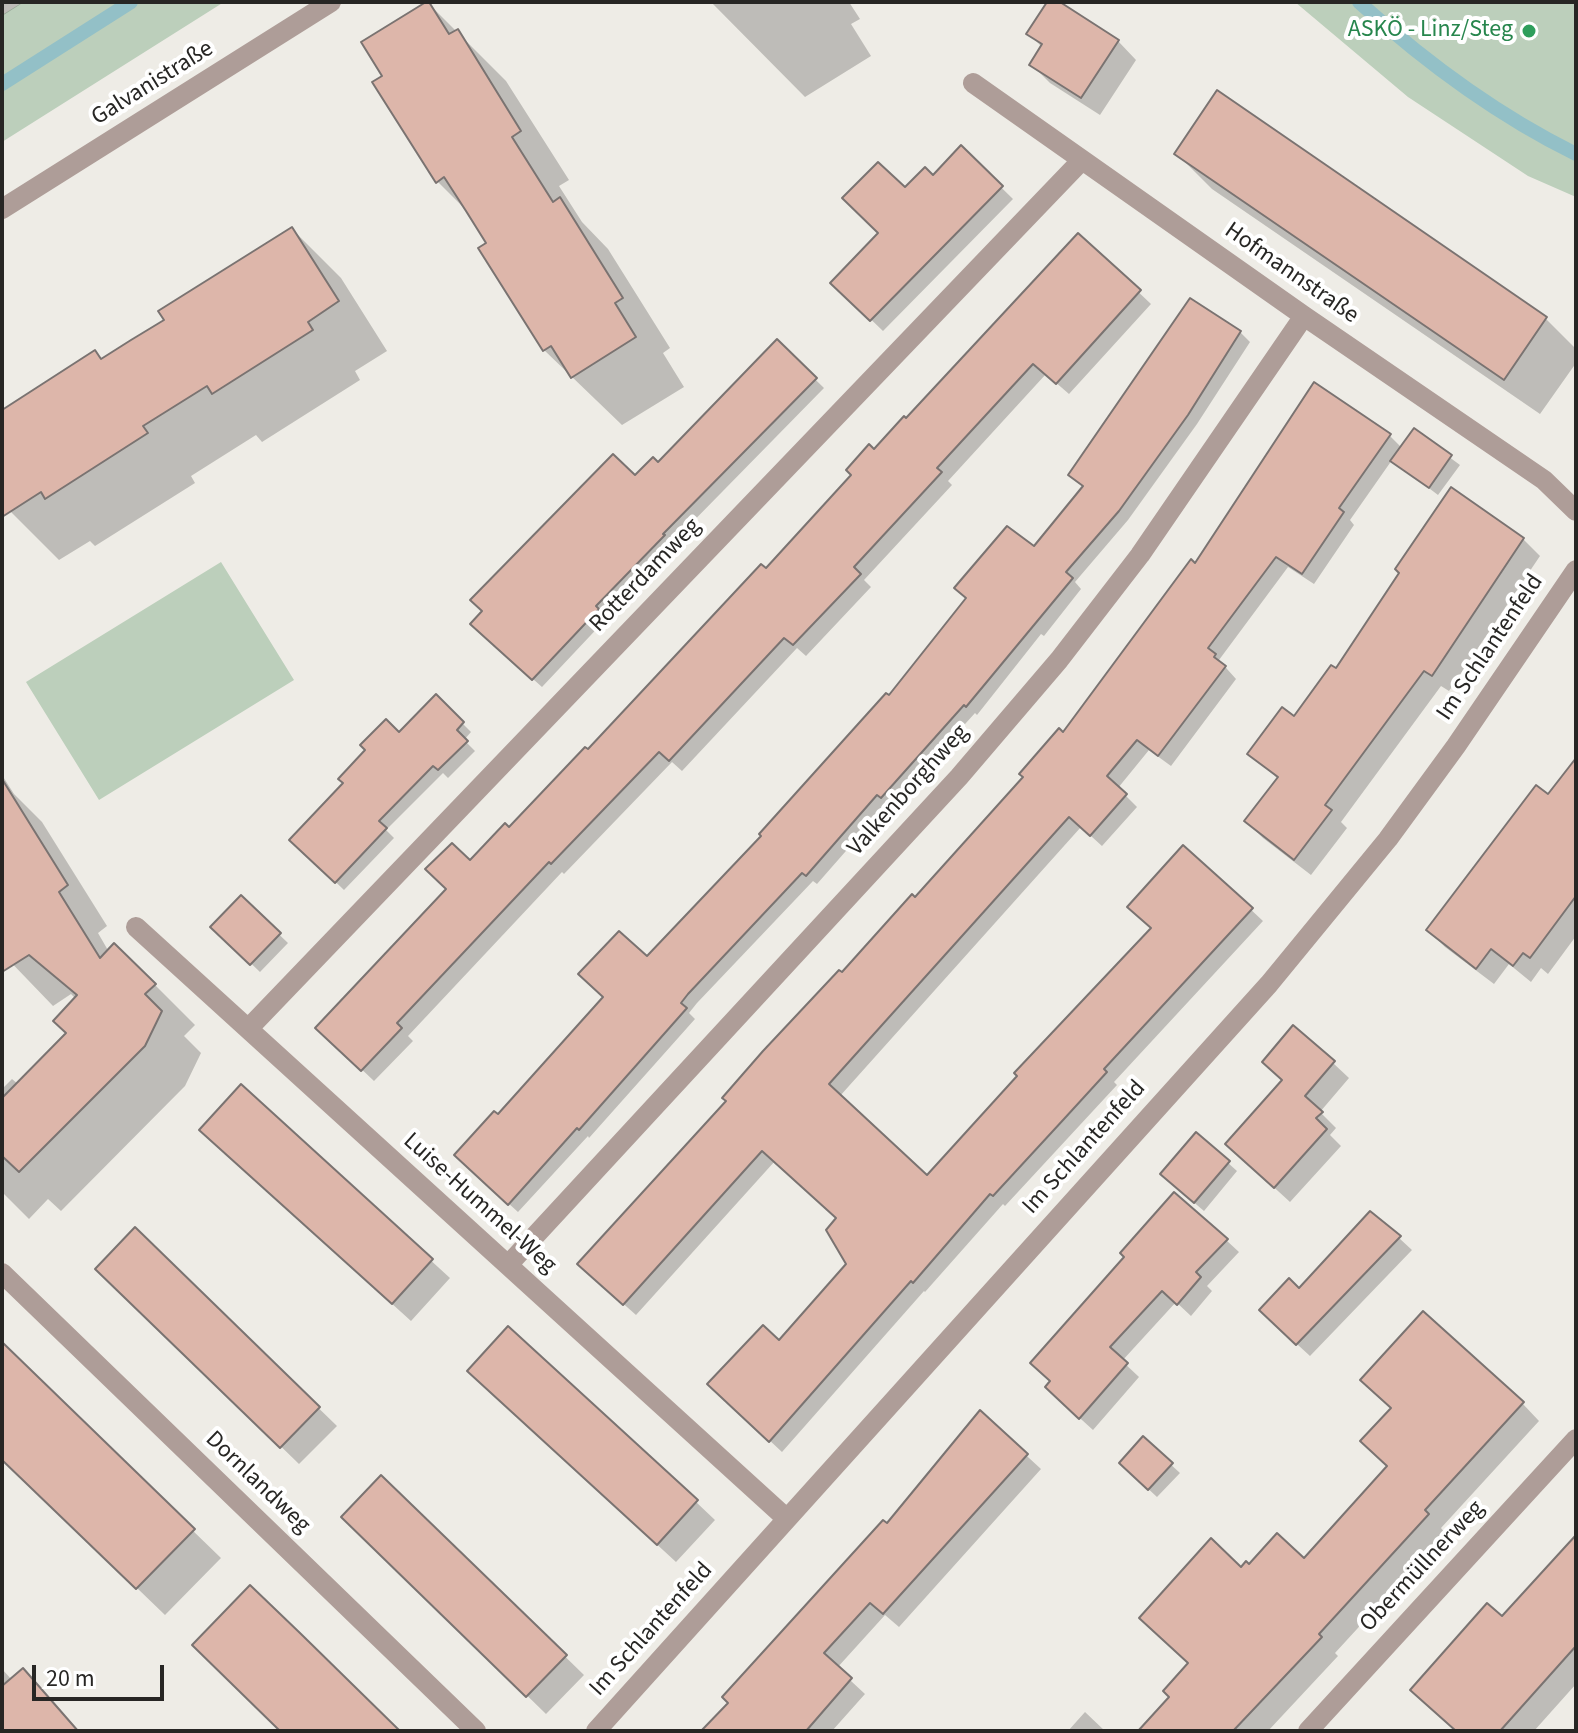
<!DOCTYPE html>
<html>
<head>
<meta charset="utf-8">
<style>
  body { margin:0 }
  #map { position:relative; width:1578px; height:1733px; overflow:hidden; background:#eeece6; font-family:"Source Sans 3",sans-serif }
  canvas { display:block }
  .frame { position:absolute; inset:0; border:4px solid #272624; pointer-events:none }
  .scale { position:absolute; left:32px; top:1665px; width:132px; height:36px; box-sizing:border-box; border:4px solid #272624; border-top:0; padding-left:10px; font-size:24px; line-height:28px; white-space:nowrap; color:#272624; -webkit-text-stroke:6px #fff; paint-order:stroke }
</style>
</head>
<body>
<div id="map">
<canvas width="1578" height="1733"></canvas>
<div class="frame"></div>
<div class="scale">20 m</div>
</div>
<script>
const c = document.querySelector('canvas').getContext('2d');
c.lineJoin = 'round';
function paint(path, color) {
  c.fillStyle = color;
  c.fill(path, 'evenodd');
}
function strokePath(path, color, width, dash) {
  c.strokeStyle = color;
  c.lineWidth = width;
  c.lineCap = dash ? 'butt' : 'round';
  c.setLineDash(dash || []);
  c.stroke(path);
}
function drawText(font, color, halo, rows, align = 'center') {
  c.font = font + ' "Source Sans 3",sans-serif';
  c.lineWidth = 8;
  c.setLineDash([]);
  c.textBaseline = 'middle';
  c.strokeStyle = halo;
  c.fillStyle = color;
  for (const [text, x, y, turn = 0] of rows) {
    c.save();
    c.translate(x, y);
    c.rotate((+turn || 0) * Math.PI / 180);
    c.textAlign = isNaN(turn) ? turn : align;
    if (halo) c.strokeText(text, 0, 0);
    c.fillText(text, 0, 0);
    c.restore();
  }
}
paint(new Path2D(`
  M23,2H224L2,142V15Z
  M1295,2H1576V197L1528,176L1408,97Z
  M221,562L294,680L99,800L26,682Z`), '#bccfbb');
paint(new Path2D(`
  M2,2H24L2,16Z
  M711,2H849L860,19L851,24L871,56L805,97Z
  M1049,2H1057L1118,41L1136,60L1100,115L1050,83L1032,65L1043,48L1029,34Z
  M428,3L506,81L569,180L559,186L582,222L608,249L670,348L663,353L684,387L622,425L544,350L488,244L469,213L437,181L385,76Z
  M1218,93L1546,319L1576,349V363L1540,414L1212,189L1177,154Z
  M961,148L1013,199L883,331L833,283L881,234L905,190L933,177Z
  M292,229L341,278L387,351L355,371L360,380L262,442L256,435L191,476L195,483L95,546L90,541L59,560L10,511L2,498V412L95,353L102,360L166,320Z
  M1078,235L1151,304L1069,394L1046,374L948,481L952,485L864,580L871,587L806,656L797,648L682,771L672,762L564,874L562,872L408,1036L413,1041L374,1081L318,1028L470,863L509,830L588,752L766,571Z
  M1240,332L1250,342L1197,424L1128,520L1075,582L1081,589L1044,636L1041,634L977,715L975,713L891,806L888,803L817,884L813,881L697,1003L689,1013L695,1019L589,1138L588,1136L518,1212L466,1165L498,1117L764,836L889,698L1035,549L1084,488L1070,475Z
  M777,342L824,388L671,544L672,545L603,616L606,619L542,687L481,633L635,478L658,465Z
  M1414,431L1460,465L1438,495L1392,460L1350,520L1354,525L1314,584L1288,567L1219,660L1236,679L1171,766L1149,750L1118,788L1137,807L1102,846L1081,827L840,1096L927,1178L1153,929L1184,847L1263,921L1114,1082L1117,1085L1005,1206L1003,1204L925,1292L924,1291L782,1452L721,1395L779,1343L849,1265L839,1219L775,1161L636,1315L591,1275L842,975L915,900L1063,735L1196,565L1390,436L1402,448Z
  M1523,539L1540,556L1449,691L1441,686L1341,822L1347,828L1311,875L1263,838L1246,821L1278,779L1249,753L1294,718L1337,671Z
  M436,697L471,732L464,740L475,751L448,778L443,773L386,830L394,838L344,890L292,840Z
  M1576,762V936L1548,974L1541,968L1531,982L1509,964L1494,984L1445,947L1428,930L1549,797Z
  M2,775L14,794L42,822L107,926L98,933L109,952L155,985L195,1025L184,1036L201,1053L185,1086L61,1211L48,1199L29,1219L2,1192V1089L12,1079L18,1084L68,1033L76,999L71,994L53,1006L2,953Z
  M241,898L288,943L260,972L213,927Z
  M1333,1063L1349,1078L1320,1112L1336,1128L1330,1135L1341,1146L1290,1202L1243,1159L1284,1081Z
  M241,1087L450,1278L411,1321L220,1148Z
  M1197,1135L1237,1171L1204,1211L1171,1183Z
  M135,1230L337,1426L299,1464L98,1269Z
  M1399,1238L1412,1250L1310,1356L1274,1323L1299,1291Z
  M1226,1240L1239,1252L1207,1286L1212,1291L1191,1316L1176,1302L1122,1361L1139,1377L1093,1430L1060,1400L1126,1257Z
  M2,1346L221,1558L165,1615L2,1458Z
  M488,1389L696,1502L715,1520L676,1562Z
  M1522,1403L1539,1421L1441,1528L1445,1533L1335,1653L1338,1656L1268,1731H1165L1172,1697L1241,1569L1304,1561L1389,1467L1393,1409Z
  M980,1413L1041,1469L899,1627L885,1615L837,1668L865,1694L832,1731H704L887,1525Z
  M1143,1439L1180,1473L1157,1497L1130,1472Z
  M382,1478L584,1675L546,1714L344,1517Z
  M1576,1538V1684L1534,1731H1457L1502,1618Z
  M2,1669L12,1680L78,1731H2Z
  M1085,1712L1105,1731H1068Z`), '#0003');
strokePath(new Path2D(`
  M1359,2C1424,61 1497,115 1576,154
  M2,84L131,2`), '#93c0c7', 14);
const building = new Path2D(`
  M426,2H429L449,34L458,29L521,131L512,137L553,202L560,197L623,298L615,303L636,337L571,378L551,346L543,351L478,248L486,243L466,211L444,177L436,183L372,82L382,76L361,42Z
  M1047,2H1060L1119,40L1081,98L1029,65L1042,44L1026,34Z
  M1217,90L1547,317L1504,380L1174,154Z
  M961,145L1003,186L870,321L830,283L878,233L842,198L878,162L905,187L925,167L933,175Z
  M292,227L339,301L308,322L313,330L212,394L207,386L143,426L148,433L45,499L41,492L2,517V410L95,350L101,359L131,340L164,320L158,311Z
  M1078,233L1141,290L1056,384L1033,364L937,468L942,472L854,567L861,574L793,645L784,638L669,761L659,752L551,864L549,862L397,1023L402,1028L361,1071L315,1028L446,889L425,869L452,843L470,860L505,823L509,827L585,747L588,749L761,564L766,568L851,475L846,470L869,444L874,449L904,416L906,418Z
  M1190,298L1241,331L1188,415L1119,511L1066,572L1073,578L966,707L964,705L881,798L877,795L806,876L802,873L688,994L681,1003L687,1008L579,1130L577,1128L508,1205L454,1155L494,1111L498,1114L603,997L578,974L619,931L647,956L761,836L759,834L886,693L889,695L966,598L954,588L1007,526L1034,546L1083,486L1068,475Z
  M777,339L817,378L663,534L665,535L596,606L599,609L532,680L470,624L482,611L470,600L613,454L635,475L653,457L658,462Z
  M1314,382L1391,434L1339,508L1344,512L1302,574L1276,557L1208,648L1216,654L1214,657L1226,666L1158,756L1137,740L1107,776L1127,794L1090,836L1069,817L829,1084L927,1175L1017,1076L1014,1073L1151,928L1127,907L1183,845L1253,908L1104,1069L1107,1072L1064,1119L993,1196L990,1194L913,1283L911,1281L769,1442L707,1384L763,1325L779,1340L846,1264L826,1230L836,1218L762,1151L623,1305L577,1264L726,1101L722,1098L763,1051L839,970L842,972L912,894L915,897L1023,777L1019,774L1059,728L1063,732L1191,559L1195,563Z
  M1414,428L1452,455L1429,488L1390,461Z
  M1451,487L1524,538L1432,676L1424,671L1325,805L1332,810L1294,860L1244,821L1278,777L1247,754L1282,707L1294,716L1331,665L1336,668L1399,573L1395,569Z
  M436,694L464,722L457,730L468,741L438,770L433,766L379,821L387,828L335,883L289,840L343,783L338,779L365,750L360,745L386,719L399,732Z
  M1576,758V896L1530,958L1523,953L1513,966L1491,949L1476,969L1426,930L1536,785L1548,794Z
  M2,779L68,885L59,892L100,958L114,943L156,984L145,994L162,1011L145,1046L19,1172L2,1156V1098L66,1033L53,1021L77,995L29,955L2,972Z
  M241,895L281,933L250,965L210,927Z
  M1293,1025L1335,1061L1305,1096L1323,1112L1316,1118L1327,1129L1274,1188L1225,1144L1282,1080L1262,1062Z
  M241,1084L433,1259L392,1304L199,1130Z
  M1196,1132L1230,1161L1194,1203L1160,1174Z
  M1174,1192L1228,1239L1196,1272L1201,1277L1177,1305L1162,1291L1110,1347L1128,1363L1079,1419L1045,1387L1050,1381L1030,1363L1124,1257L1120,1253Z
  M1370,1211L1401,1236L1296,1345L1259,1310L1289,1278L1299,1288Z
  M135,1227L320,1407L280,1448L95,1269Z
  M1423,1311L1524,1402L1425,1510L1429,1514L1319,1634L1322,1637L1233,1731H1138L1169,1697L1163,1691L1188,1663L1139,1618L1211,1538L1241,1567L1246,1561L1249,1564L1277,1533L1304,1558L1387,1466L1360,1441L1391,1408L1360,1380Z
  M508,1326L698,1500L657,1545L467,1371Z
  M2,1342L195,1529L136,1589L2,1460Z
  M980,1410L1028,1454L883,1614L870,1603L824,1653L852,1678L806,1731H701L728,1703L722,1697L883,1520L887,1523Z
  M1143,1436L1173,1463L1148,1490L1119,1463Z
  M381,1475L567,1655L526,1697L341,1517Z
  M1576,1535V1646L1500,1731H1456L1410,1690L1487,1603L1502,1616Z
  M250,1585L301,1634L400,1731H280L192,1645Z
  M23,1668L78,1731H2V1686Z`);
paint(building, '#ddb6aa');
strokePath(building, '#7a7371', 2);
strokePath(new Path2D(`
  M973,83L1304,316L1544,480L1576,511
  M2,209L331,2
  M136,927L787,1519
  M248,1029L1082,160
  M508,1265L959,777L1059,660L1140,555L1304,316
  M2,1273L476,1731
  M596,1731L1269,984L1388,839L1456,746L1576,570
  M1308,1731L1576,1439`), '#ae9d98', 20);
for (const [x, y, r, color] of [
  [1529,31,8,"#2e9e5b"]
]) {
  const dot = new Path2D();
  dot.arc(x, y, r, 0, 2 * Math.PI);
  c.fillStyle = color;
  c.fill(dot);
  strokePath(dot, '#fff', 3);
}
drawText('24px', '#27864d', '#fff', [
  ["ASKÖ - Linz/Steg",1513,31]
], 'right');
drawText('24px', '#272624', '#fff', [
  ["Galvanistraße",153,84,-32],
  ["Hofmannstraße",1291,274,35],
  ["Rotterdamweg",646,576,-46],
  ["Im Schlantenfeld",1491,648,-56],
  ["Valkenborghweg",909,791,-48],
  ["Im Schlantenfeld",1085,1148,-48],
  ["Luise-Hummel-Weg",479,1204,42],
  ["Dornlandweg",257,1483,44],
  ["Obermüllnerweg",1423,1567,-47],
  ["Im Schlantenfeld",652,1630,-48]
]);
</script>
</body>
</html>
